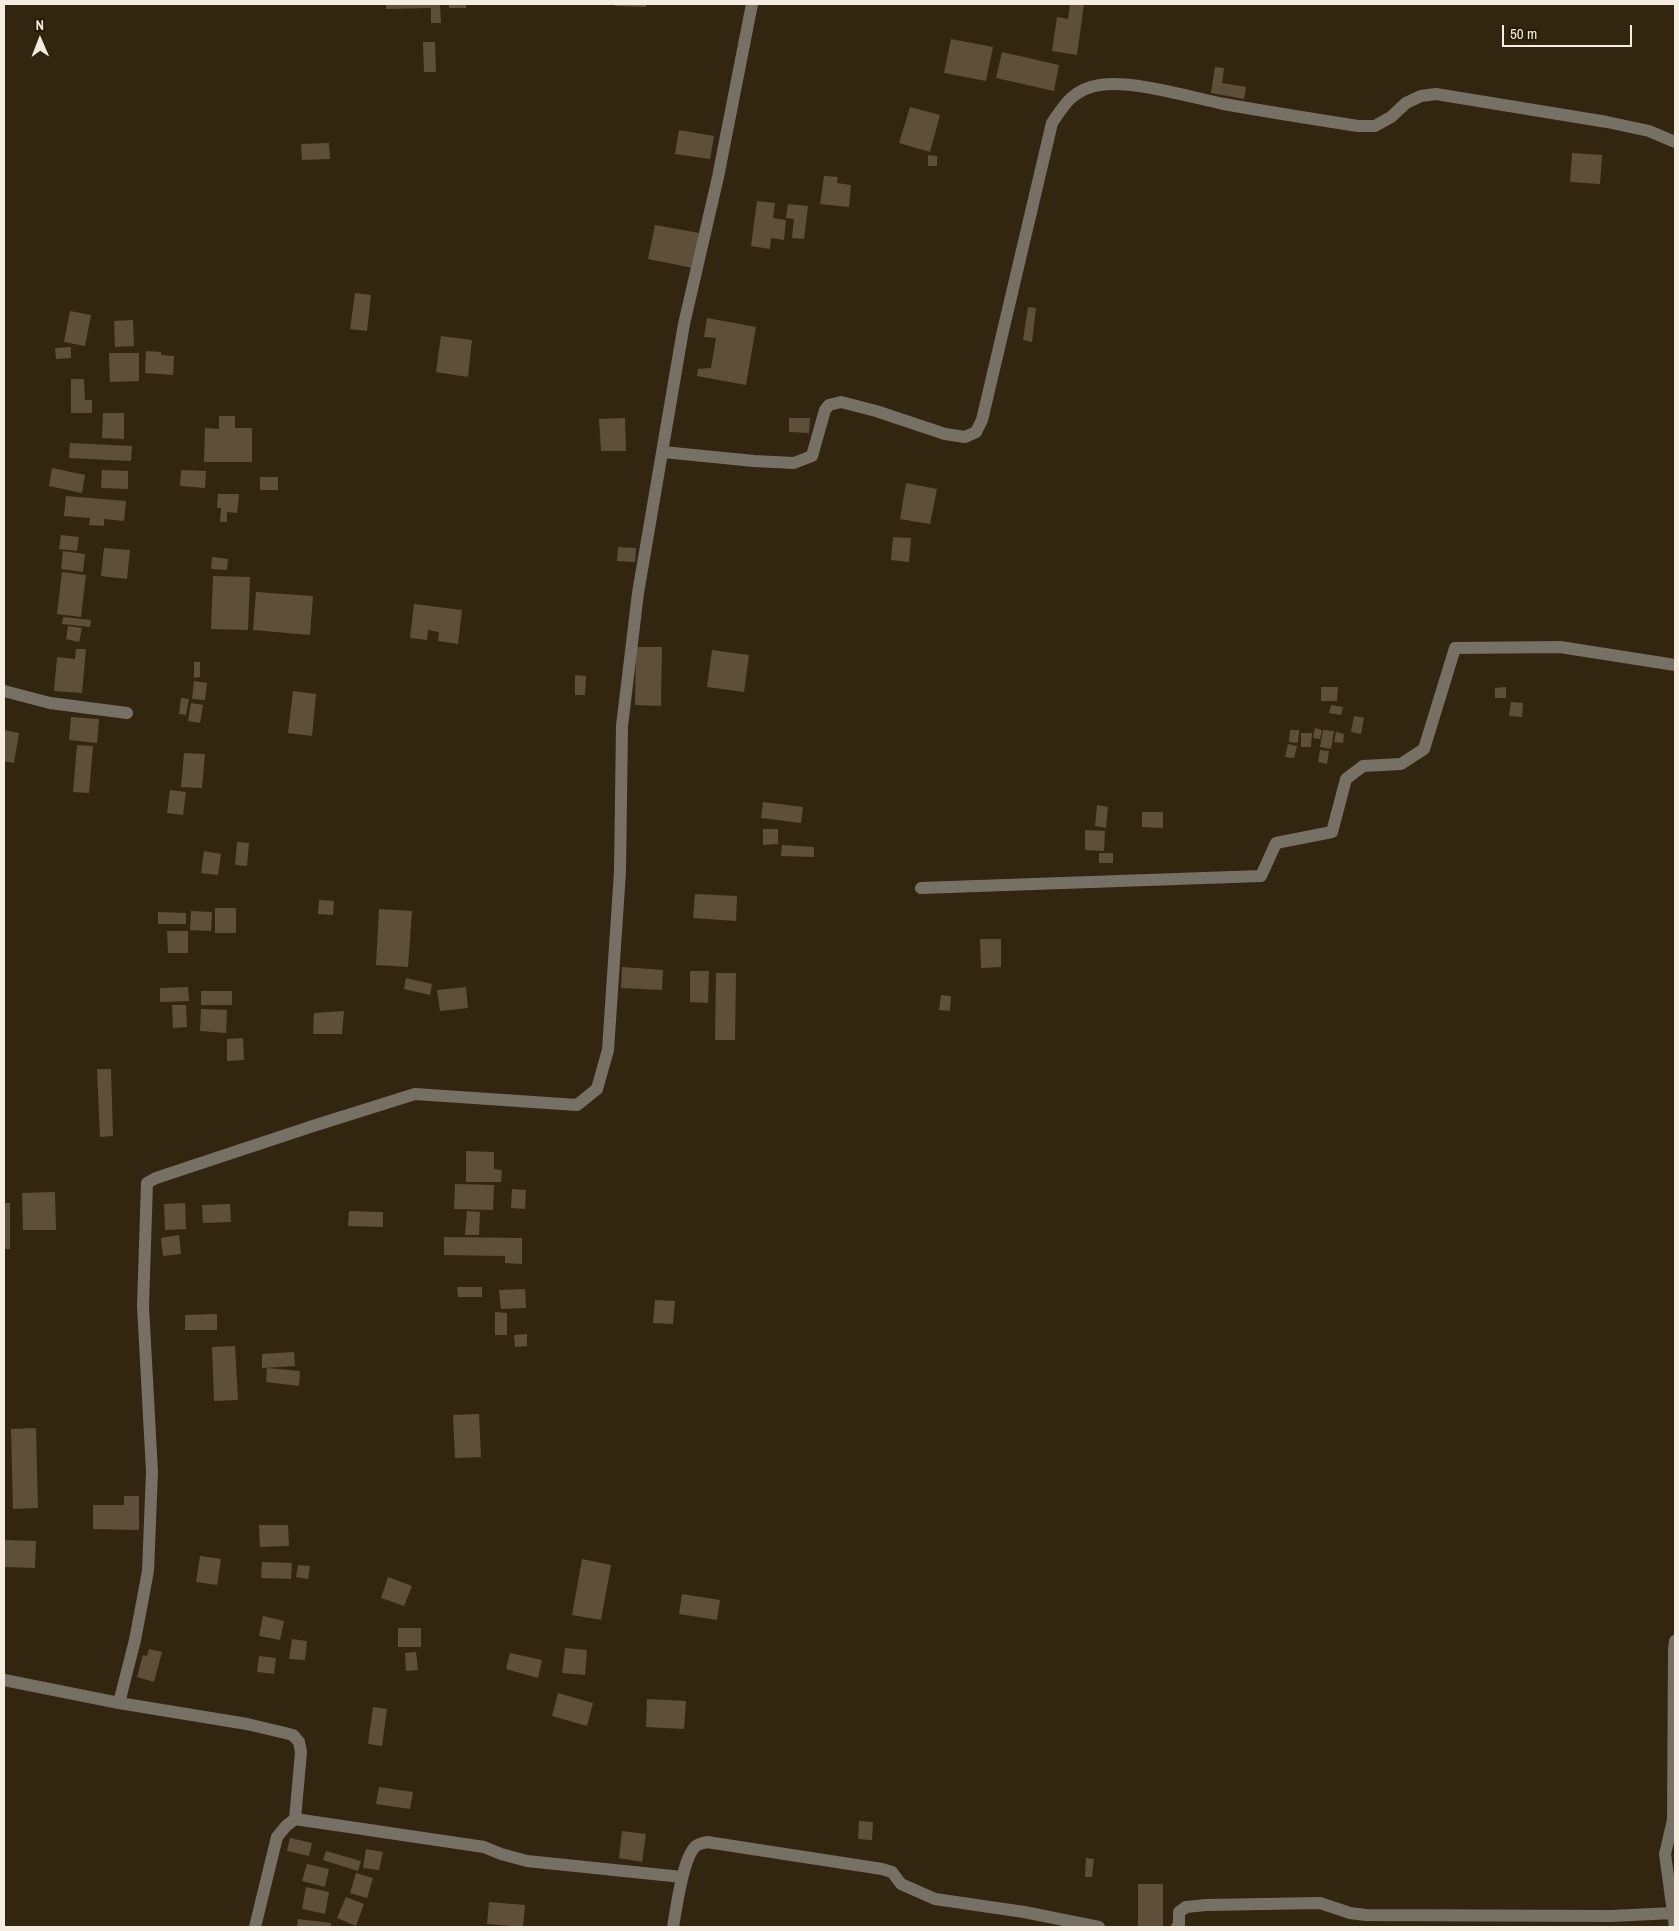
<!DOCTYPE html>
<html>
<head>
<meta charset="utf-8">
<style>
  body { margin:0 }
  #map { position:relative; width:1679px; height:1931px; overflow:hidden; background:#332610; font-family:"Archivo Narrow",sans-serif }
  canvas { display:block }
  .frame { position:absolute; inset:0; border:5px solid #f5eddf; pointer-events:none }
  .north { position:absolute; left:15px; top:15px; width:50px; height:50px; -webkit-text-stroke:4px #291c06; paint-order:stroke; rotate:359deg; font-size:14px; font-weight:700; line-height:20px; text-align:center; color:#f5eddf }
  .north::after { content:''; display:block; margin:auto; width:18px; height:22px; background:#f5eddf; clip-path:polygon(50% 0,100% 100%,50% 72%,0 100%) }
  .scale { position:absolute; left:1502px; top:25px; width:130px; height:22px; box-sizing:border-box; border:2px solid #f5eddf; border-top:0; padding-left:6px; font-size:15px; line-height:18px; white-space:nowrap; color:#f5eddf; -webkit-text-stroke:4px #291c06; paint-order:stroke }
</style>
</head>
<body>
<div id="map">
<canvas width="1679" height="1931"></canvas>
<div class="frame"></div>
<div class="north">N</div>
<div class="scale">50 m</div>
</div>
<script>
const c = document.querySelector('canvas').getContext('2d');
c.lineJoin = 'round';
function paint(path, color) {
  c.fillStyle = color;
  c.fill(path, 'evenodd');
}
function strokePath(path, color, width, dash) {
  c.strokeStyle = color;
  c.lineWidth = width;
  c.lineCap = dash ? 'butt' : 'round';
  c.setLineDash(dash || []);
  c.stroke(path);
}
paint(new Path2D(`
  M386,4H440L441,23H431V8L386,9Z
  M449,4H466V8H449Z
  M615,4H646V7L615,6Z
  M1070,4H1084L1077,55L1052,51L1057,17L1068,19Z
  M951,39L993,47L986,81L944,73Z
  M423,42H435L436,72H424Z
  M1002,52L1059,65L1054,91L996,78Z
  M1215,67L1224,68L1222,83L1246,87L1244,99L1211,93Z
  M910,107L940,115L930,152L899,143Z
  M679,130L714,136L710,159L675,154Z
  M329,143L330,159L302,160L301,144Z
  M1572,153L1602,155L1600,184L1570,182Z
  M928,155L937,156V166H928Z
  M824,176L838,177L837,183L851,185L849,207L820,204Z
  M757,201L775,203L773,218L786,220L784,240L771,238L770,249L751,246Z
  M788,204L808,206L804,239L792,238L794,219L786,218Z
  M655,225L699,233L693,268L648,259Z
  M355,293L371,295L367,331L350,329Z
  M1028,307L1036,308L1032,342L1023,340Z
  M70,311L91,315L85,346L64,342Z
  M707,318L756,327L746,385L697,376L698,369L711,368L716,338L704,337Z
  M133,320L134,346L115,347L114,321Z
  M441,336L472,340L468,377L436,372Z
  M71,347V358L56,359L55,348Z
  M146,351L161,352V355L174,356L173,375L145,373Z
  M109,353H139V381L110,382Z
  M71,379H84L85,400H92V413H71Z
  M103,413H124V439L102,438Z
  M219,416H235V428H252V462H204L205,428L219,429Z
  M625,418L626,451H601L599,419Z
  M789,418H810L809,433L789,432Z
  M70,443L132,446L131,461L69,458Z
  M52,468L85,475L82,493L49,486Z
  M102,470L128,471V489L101,488Z
  M181,470L206,471L205,488L180,486Z
  M260,477H278V490H260Z
  M906,483L937,489L930,524L900,519Z
  M218,494H239L237,513L227,512V522H220L221,508H217Z
  M66,496L126,501L124,521L104,519V526L89,525L90,518L64,516Z
  M61,535L79,537L77,551L59,549Z
  M893,537L911,538L909,562L891,560Z
  M618,547L636,548L635,562L617,561Z
  M104,548L130,550L127,579L101,576Z
  M63,551L85,554L83,572L61,569Z
  M212,557L228,559L227,570L211,569Z
  M62,572L86,575L81,617L57,614Z
  M213,576L250,577L248,630L211,629Z
  M256,592L313,596L310,635L253,630Z
  M414,604L462,610L458,644L438,641L439,632L428,630L427,640L410,638Z
  M63,617L91,620L90,627L62,624Z
  M68,626L82,628L79,642L66,639Z
  M636,647H662L661,706L635,705Z
  M76,649H86L82,693L54,691L57,657L75,659Z
  M712,650L749,655L744,692L707,687Z
  M194,662H200V677L194,678Z
  M575,675L586,676L585,695H575Z
  M194,681L207,683L205,700L192,699Z
  M1321,687H1338L1337,701H1321Z
  M1506,687V698H1495V688Z
  M293,691L316,694L312,736L288,733Z
  M181,698L189,699L186,715L179,714Z
  M1511,702L1523,703L1522,717L1509,716Z
  M191,703L203,705L200,723L188,721Z
  M1331,705L1343,707L1341,715L1329,713Z
  M1354,716L1364,718L1361,734L1351,732Z
  M71,717L99,719L97,743L69,740Z
  M1315,728L1322,730L1320,739L1313,738Z
  M4,730L19,733L14,763L4,761Z
  M1290,730H1299L1298,743L1289,742Z
  M1323,730L1334,731L1331,749L1320,747Z
  M1336,732L1344,734L1343,743L1334,742Z
  M1301,733H1312L1311,747H1301Z
  M1288,744L1297,746L1294,758L1285,757Z
  M77,745L93,746L89,793L73,792Z
  M1320,750L1329,751L1327,764L1318,762Z
  M184,753L205,754L202,788L181,787Z
  M170,790L186,792L183,815L167,813Z
  M763,802L803,807L801,823L761,818Z
  M1097,805L1108,807L1106,828L1095,826Z
  M1142,812H1163V828L1142,827Z
  M763,829H778V844L763,845Z
  M1085,830L1105,831L1104,851L1085,850Z
  M237,842L249,843L247,866L235,865Z
  M782,845L814,847V857L781,856Z
  M204,851L221,854L218,875L201,873Z
  M1099,853H1113V863H1099Z
  M695,894L737,896L736,921L693,918Z
  M319,900L334,901L333,915L318,914Z
  M215,908H236V933H215Z
  M379,909L412,911L408,967L376,965Z
  M191,911L212,912L211,931L190,930Z
  M158,912L186,913V924H158Z
  M167,931H188V953H168Z
  M980,939H1001V967L981,968Z
  M622,967L663,970L662,990L621,988Z
  M690,971H709L708,1003L690,1002Z
  M716,973H736L735,1040H715Z
  M406,978L432,984L430,995L404,989Z
  M188,987L189,1001L160,1002V988Z
  M466,987L468,1008L440,1011L437,990Z
  M201,991H232V1005H201Z
  M941,995L951,996L950,1011L939,1010Z
  M172,1005H186L187,1027L173,1028Z
  M201,1009L227,1010L226,1033L200,1031Z
  M344,1011L342,1034H313L314,1013Z
  M243,1038L244,1060L227,1061V1039Z
  M97,1069H111L113,1136L100,1137Z
  M466,1151L494,1152V1169L502,1170L501,1182H466Z
  M455,1184L494,1185L493,1210L454,1209Z
  M512,1189L526,1190L525,1209L511,1208Z
  M55,1192L56,1230H23L22,1193Z
  M4,1203H10V1249H4Z
  M185,1203L186,1229L165,1230L164,1204Z
  M230,1204L231,1222L203,1223L202,1205Z
  M349,1211L383,1212V1227L348,1226Z
  M467,1211L480,1212L479,1235H465Z
  M179,1235L181,1254L163,1256L161,1238Z
  M444,1237L522,1238V1264L505,1263V1256L444,1255Z
  M457,1287H482V1297H458Z
  M525,1289L526,1308L501,1309L499,1290Z
  M655,1300L675,1301L673,1324L653,1323Z
  M495,1312L507,1313V1335H495Z
  M217,1314V1330H185V1315Z
  M527,1334V1346L515,1347L514,1335Z
  M235,1346L238,1400L214,1401L212,1347Z
  M294,1352L295,1366L262,1368V1354Z
  M267,1368L300,1371L299,1386L266,1382Z
  M479,1414L481,1457L455,1458L453,1415Z
  M36,1428L38,1508L13,1509L11,1429Z
  M124,1496H139V1530L93,1529V1505H124Z
  M259,1525H288L289,1546L260,1547Z
  M4,1540L36,1541L35,1568L4,1567Z
  M200,1556L221,1559L217,1585L196,1582Z
  M582,1559L611,1565L601,1620L572,1615Z
  M262,1562L292,1563L291,1579L261,1578Z
  M298,1565L310,1566L308,1579L296,1577Z
  M388,1577L412,1586L404,1606L381,1598Z
  M682,1594L720,1600L717,1620L679,1614Z
  M263,1616L284,1621L280,1640L259,1636Z
  M398,1628H421V1647H398Z
  M292,1639L307,1641L305,1660L289,1659Z
  M565,1648L587,1650L585,1675L562,1673Z
  M149,1649L162,1652L154,1682L137,1677L143,1655L147,1656Z
  M416,1652L418,1670L406,1671L405,1653Z
  M510,1653L542,1660L538,1678L506,1669Z
  M259,1656L276,1658L274,1674L257,1672Z
  M558,1693L593,1703L587,1726L552,1716Z
  M647,1699L686,1701L684,1729L646,1727Z
  M373,1707L387,1709L382,1746L368,1744Z
  M379,1787L413,1792L410,1809L376,1804Z
  M859,1821L873,1822L872,1840L858,1839Z
  M622,1831L646,1834L642,1862L619,1858Z
  M290,1838L312,1843L309,1856L287,1851Z
  M366,1849L383,1852L379,1870L363,1868Z
  M326,1851L361,1861L358,1871L323,1860Z
  M1086,1858L1094,1859L1092,1877H1085Z
  M307,1864L329,1869L325,1887L302,1881Z
  M356,1873L373,1878L367,1898L350,1893Z
  M1138,1884H1163V1927H1138Z
  M306,1887L329,1892L325,1914L302,1909Z
  M346,1897L364,1904L356,1926L337,1918Z
  M489,1902L525,1905L523,1927L487,1924Z
  M298,1919L331,1923V1927H297Z`), '#5e4f38');
strokePath(new Path2D(`
  M663,452L754,461L794,463L812,456L825,410L829,405L841,402L876,411L945,434L965,437L976,432L982,420L1052,123C1065,103 1074,89 1100,85C1134,80 1189,97 1224,104C1268,112 1313,119 1358,126H1375L1391,117L1406,103L1421,96L1436,94L1607,122L1649,131L1675,142
  M4,691L50,703L127,713
  M921,888L1261,876L1276,843L1332,832L1346,779L1363,766L1401,764L1424,749L1455,648L1560,647L1675,665
  M4,1680L119,1703L247,1724L285,1733L293,1735L299,1742L301,1752L295,1819L286,1826L277,1837L255,1927
  M119,1703L135,1640L148,1571L152,1472L143,1306L147,1183L156,1178L313,1126L415,1094L577,1105L597,1089L608,1050L620,872L622,726L638,593L684,324L718,177L752,4
  M295,1819L484,1847L501,1854L527,1861L682,1877
  M673,1927C676,1910 683,1856 696,1846C698,1844 704,1843 707,1842L882,1869L892,1872L901,1884L935,1899L1024,1912L1099,1927
  M1177,1927L1179,1925V1912L1186,1907L1206,1905L1320,1903L1350,1913L1366,1915L1611,1916L1673,1913
  M1675,1927L1665,1854L1673,1820L1674,1650L1675,1641`), '#777065', 12);
</script>
</body>
</html>
